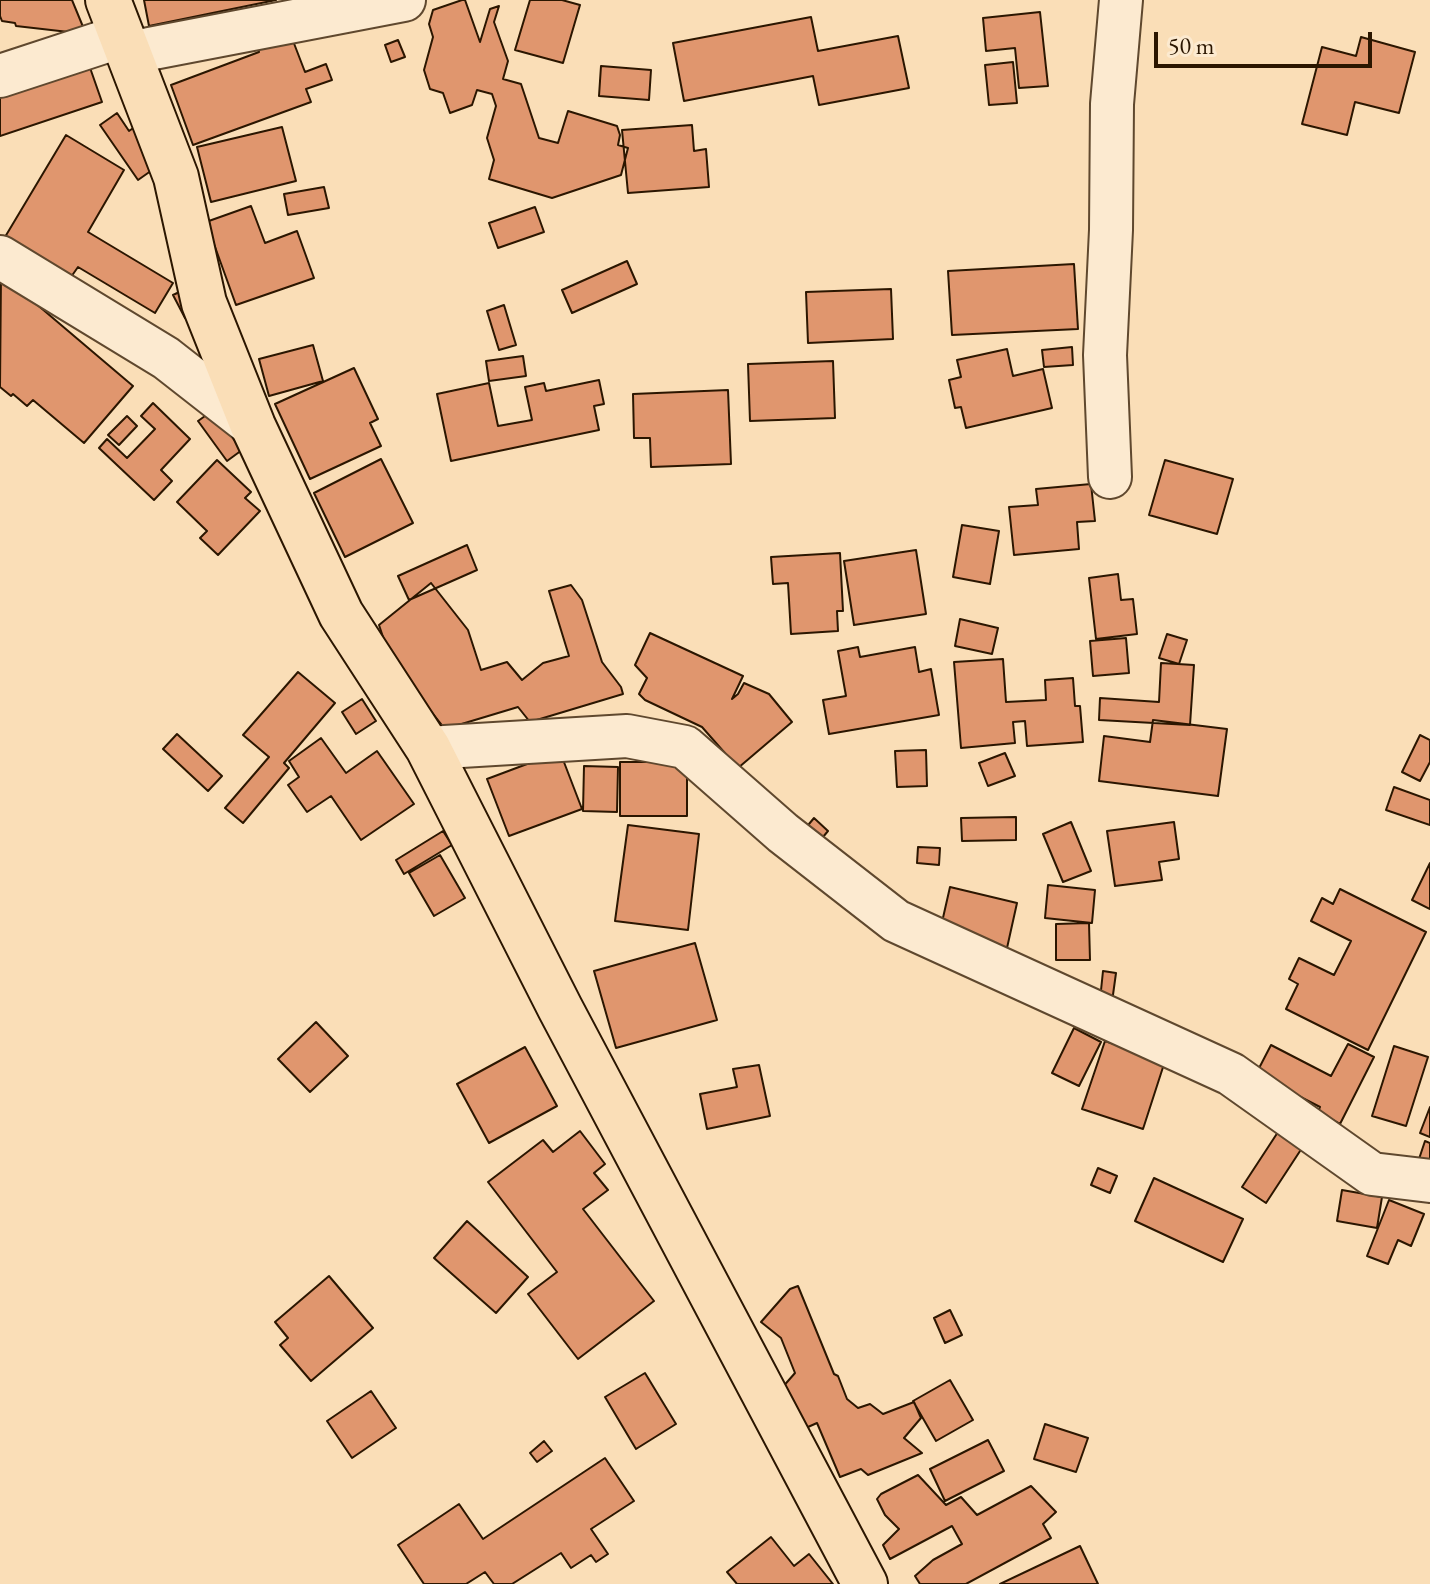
<!DOCTYPE html>
<html>
<head>
<meta charset="utf-8">
<style>
  body { margin:0 }
  #map { position:relative; width:1430px; height:1584px; overflow:hidden; background:#fadeb7; font-family:"EB Garamond",serif }
  canvas { display:block }
  .scale { position:absolute; left:1154px; top:32px; width:218px; height:36px; box-sizing:border-box; border:4px solid #2b1600; border-top:0; padding-left:10px; font-size:24px; line-height:28px; white-space:nowrap; color:#2b1600; -webkit-text-stroke:6px #fcead0; paint-order:stroke }
</style>
</head>
<body>
<div id="map">
<canvas width="1430" height="1584"></canvas>
<div class="scale">50 m</div>
</div>
<script>
const c = document.querySelector('canvas').getContext('2d');
c.lineJoin = 'round';
function paint(path, color) {
  c.fillStyle = color;
  c.fill(path, 'evenodd');
}
function strokePath(path, color, width, dash) {
  c.strokeStyle = color;
  c.lineWidth = width;
  c.lineCap = dash ? 'butt' : 'round';
  c.setLineDash(dash || []);
  c.stroke(path);
}
const building = new Path2D(`
  M0,0H72L86,34L16,26L15,23L2,21L0,16Z
  M144,0H276L149,26Z
  M462,0H465L480,42L490,9L499,6L494,22L508,61L503,79L521,84L539,138L558,143L568,111L617,126L620,135L618,145L628,148L621,175L552,198L489,179L494,160L487,138L496,106L492,94L477,90L472,105L450,113L443,93L430,89L424,70L433,37L429,24L433,10Z
  M530,0H562L580,5L563,63L515,50Z
  M1040,12L1048,86L1019,88L1015,48L986,51L983,18Z
  M811,17L818,51L898,36L909,88L819,105L813,76L684,101L673,43Z
  M290,33L305,72L326,64L332,80L306,89L311,102L193,145L171,85L259,52L256,45Z
  M1361,37L1415,52L1399,113L1355,102L1347,135L1302,124L1322,47L1356,56Z
  M398,40L405,57L391,62L385,45Z
  M88,62L102,102L0,136V91Z
  M1013,62L1017,103L989,105L985,65Z
  M601,66L651,70L649,100L599,96Z
  M117,113L129,131L139,124L165,161L138,180L100,125Z
  M692,125L694,151L706,149L709,187L628,193L622,130Z
  M282,127L296,181L211,202L197,147Z
  M66,135L124,170L88,232L173,283L155,313L78,267L71,277L5,237Z
  M324,187L329,208L288,215L284,194Z
  M251,206L265,243L297,231L314,278L236,305L206,222Z
  M535,207L544,232L498,248L489,223Z
  M627,261L637,284L572,313L562,290Z
  M1074,264L1078,329L952,335L948,271Z
  M1,274L133,386L84,443L33,400L27,406L13,394L11,396L0,387Z
  M192,286L203,308L185,318L173,295Z
  M891,289L893,339L808,343L806,292Z
  M504,305L516,345L499,350L487,311Z
  M313,345L323,381L269,396L259,359Z
  M1072,347L1073,365L1044,367L1042,350Z
  M1007,349L1013,376L1043,369L1052,408L966,428L961,407L955,408L949,380L961,377L957,360Z
  M523,356L526,376L489,381L486,361Z
  M833,361L835,418L750,421L748,364Z
  M354,368L378,419L370,423L381,446L310,479L275,404Z
  M599,380L604,404L594,406L599,430L451,461L437,394L489,383L498,426L532,420L525,387L544,383L546,391Z
  M728,390L731,464L651,467L650,438H634L633,394Z
  M153,403L190,439L161,470L172,481L154,500L99,448L107,439L127,458L155,429L141,416Z
  M212,411L242,450L227,461L198,421Z
  M127,416L137,426L119,445L108,435Z
  M381,459L413,523L345,557L314,493Z
  M217,460L251,492L245,498L260,511L218,555L200,538L207,531L177,502Z
  M1165,460L1233,479L1217,534L1149,515Z
  M1091,484L1095,521L1077,522L1079,549L1014,555L1009,507L1038,505L1036,489Z
  M962,525L999,531L990,584L953,577Z
  M467,545L477,570L409,600L398,576Z
  M916,550L926,614L854,625L844,561Z
  M840,553L843,611H837L838,631L791,634L788,583L773,584L771,557Z
  M1118,574L1121,600L1133,599L1137,634L1096,639L1089,578Z
  M431,583L468,630L481,670L507,662L522,680L543,663L569,656L549,591L571,585L582,600L602,662L621,687L623,694L530,722L518,707L445,729L391,661L379,625Z
  M960,619L998,628L992,654L955,646Z
  M650,633L743,676L732,699L738,694L744,683L769,694L792,722L738,768L702,727L645,700L639,694L647,678L635,665Z
  M1167,634L1187,640L1179,664L1159,658Z
  M1126,638L1129,673L1093,676L1090,641Z
  M858,647L860,657L915,647L919,672L931,669L939,715L829,734L823,700L846,696L838,651Z
  M1003,659L1006,702L1046,700L1045,680L1073,678L1075,706H1080L1083,742L1027,746L1025,721L1013,722L1015,743L961,748L954,662Z
  M1161,663L1194,665L1190,725L1099,720L1100,698L1159,702Z
  M298,672L335,703L284,763L289,768L243,823L225,808L269,757L243,735Z
  M362,699L376,721L356,734L342,712Z
  M1153,720L1227,729L1218,796L1099,781L1104,736L1150,742Z
  M177,734L222,776L208,791L163,749Z
  M1420,735L1430,740V762L1420,781L1402,772Z
  M321,738L346,773L377,751L414,804L361,840L331,796L307,812L288,785L299,777L289,761Z
  M557,744L582,809L509,836L487,779L535,761Z
  M926,750L927,786L897,787L895,751Z
  M1005,753L1015,776L988,786L979,763Z
  M620,762H687V816H620Z
  M584,766L618,767L617,812L583,811Z
  M1394,787L1430,800V825L1386,810Z
  M1016,817V840L962,841L961,818Z
  M814,818L828,831L818,843L804,830Z
  M1071,822L1091,871L1063,882L1043,834Z
  M1174,822L1179,859L1159,862L1162,880L1115,886L1107,831Z
  M628,825L699,834L688,930L615,921Z
  M443,831L452,845L404,874L396,860Z
  M918,847L940,848L939,865L917,863Z
  M440,855L465,898L434,916L409,873Z
  M1430,863V909L1412,900Z
  M1048,885L1095,890L1092,923L1045,918Z
  M950,887L1017,903L1007,948L940,931Z
  M1340,889L1426,932L1368,1050L1286,1009L1298,984L1289,979L1299,958L1334,975L1351,941L1311,921L1322,898L1333,904Z
  M1089,923L1090,960H1056V924Z
  M695,943L717,1020L616,1048L594,971Z
  M1103,971L1116,973L1112,1002L1100,1000Z
  M316,1022L348,1056L310,1092L278,1059Z
  M1074,1028L1101,1042L1079,1086L1052,1073Z
  M1105,1041L1165,1061L1143,1129L1082,1109Z
  M1348,1044L1374,1057L1340,1124L1318,1112L1320,1107L1256,1074L1271,1045L1331,1076Z
  M1394,1046L1428,1057L1406,1126L1372,1116Z
  M525,1047L557,1106L489,1143L457,1084Z
  M759,1065L770,1116L707,1129L700,1094L737,1087L733,1069Z
  M1430,1107V1137L1420,1133Z
  M580,1131L605,1164L594,1173L608,1190L583,1209L654,1301L578,1359L528,1294L557,1272L488,1182L543,1140L553,1152Z
  M1278,1132L1302,1148L1266,1203L1242,1187Z
  M1425,1141L1430,1143V1163L1419,1159Z
  M1098,1168L1117,1176L1110,1193L1091,1185Z
  M1154,1178L1243,1219L1223,1262L1135,1221Z
  M1342,1190L1382,1197L1377,1228L1337,1221Z
  M1389,1200L1424,1214L1411,1246L1398,1240L1388,1264L1367,1256Z
  M467,1221L528,1277L496,1313L434,1258Z
  M329,1276L373,1328L311,1381L280,1345L288,1338L275,1322Z
  M798,1286L834,1374L838,1376L847,1399L858,1408L870,1404L883,1414L914,1402L921,1418L904,1438L922,1453L868,1475L861,1469L840,1477L817,1423L799,1431L781,1389L795,1373L781,1338L761,1322L790,1289Z
  M950,1310L962,1335L945,1343L934,1318Z
  M645,1373L676,1424L636,1449L605,1397Z
  M950,1380L973,1420L936,1441L913,1401Z
  M371,1391L396,1428L352,1458L327,1421Z
  M1045,1424L1088,1438L1076,1472L1034,1459Z
  M988,1440L1004,1471L945,1501L930,1469Z
  M544,1441L552,1451L537,1462L530,1453Z
  M605,1458L634,1501L591,1529L608,1554L596,1562L591,1555L571,1568L561,1553L512,1584H494L485,1572L466,1584H424L398,1545L459,1504L483,1539Z
  M918,1475L946,1505L961,1497L977,1515L1031,1486L1056,1512L1043,1524L1051,1538L966,1584H920L915,1576L933,1560L962,1544L952,1526L890,1559L883,1545L899,1529L885,1515L877,1499L881,1494Z
  M771,1537L794,1566L809,1554L833,1584H737L727,1572Z
  M1080,1546L1098,1584H1000Z`);
paint(building, '#e0966e');
strokePath(building, '#2b1600', 2);
const minor = new Path2D(`
  M128,53L404,0
  M0,76L122,36
  M0,257L166,358L253,426
  M1110,477L1105,355L1111,230L1112,104L1121,0
  M428,748L627,736L685,747L783,833L896,921L1231,1074L1372,1174L1430,1181`);
const major = new Path2D(`
  M108,0L176,177L204,303L253,426L341,614L428,748L560,1008L865,1584`);
strokePath(minor, '#5f482e', 46);
strokePath(major, '#2b1600', 48);
strokePath(minor, '#fcead0', 42);
strokePath(major, '#fadeb7', 44);
</script>
</body>
</html>
